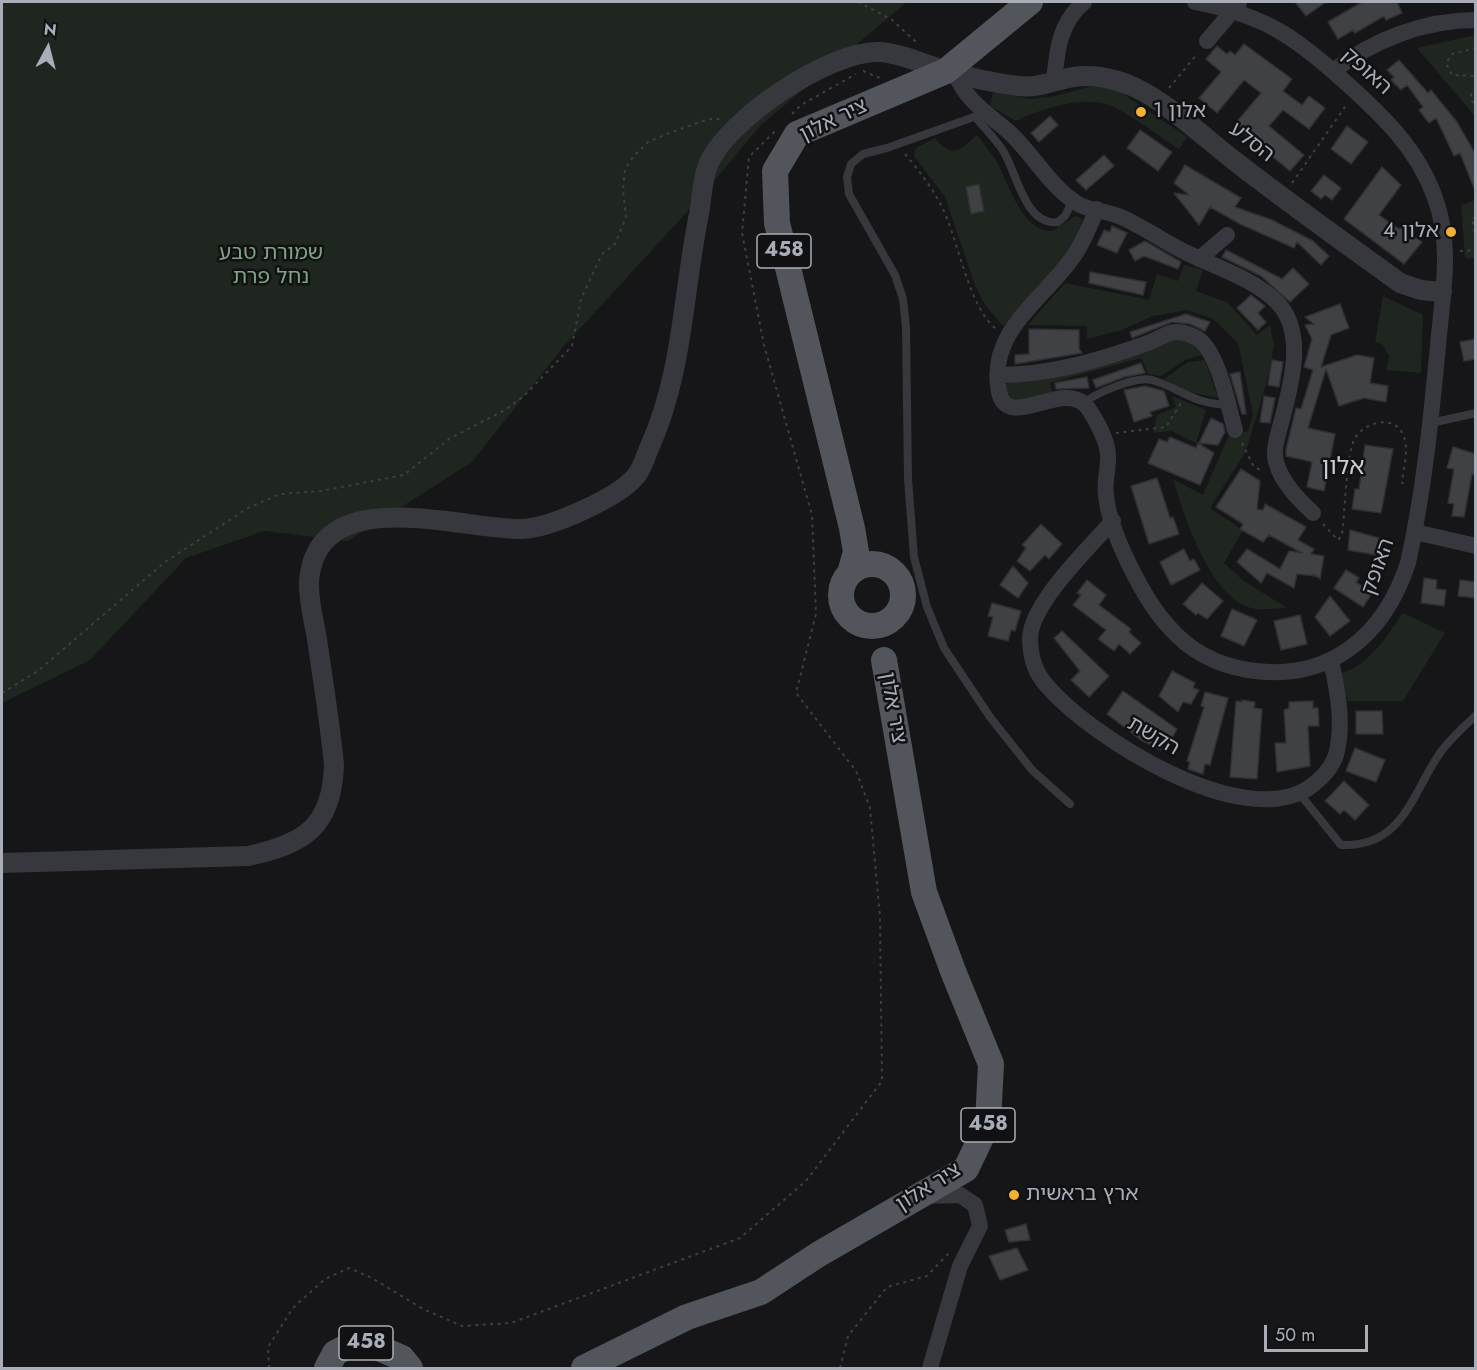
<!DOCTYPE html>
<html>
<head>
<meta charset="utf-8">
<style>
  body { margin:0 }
  #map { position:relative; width:1477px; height:1370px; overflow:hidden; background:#161618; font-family:Jost,sans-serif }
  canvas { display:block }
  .frame { position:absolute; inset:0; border:3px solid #a8adb8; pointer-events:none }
  .north { position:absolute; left:18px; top:18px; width:60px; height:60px; -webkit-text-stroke:4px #111113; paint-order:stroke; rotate:7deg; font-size:16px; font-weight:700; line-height:24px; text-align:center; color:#a8adb8 }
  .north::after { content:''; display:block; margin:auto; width:21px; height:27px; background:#a8adb8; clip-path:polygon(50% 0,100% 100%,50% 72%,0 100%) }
  .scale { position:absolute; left:1264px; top:1325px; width:104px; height:27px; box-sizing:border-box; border:3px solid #a8adb8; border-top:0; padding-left:8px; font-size:18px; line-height:21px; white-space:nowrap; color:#a8adb8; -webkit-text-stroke:4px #111113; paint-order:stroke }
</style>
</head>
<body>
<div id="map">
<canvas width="1477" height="1370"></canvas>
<div class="frame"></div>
<div class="north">N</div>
<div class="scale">50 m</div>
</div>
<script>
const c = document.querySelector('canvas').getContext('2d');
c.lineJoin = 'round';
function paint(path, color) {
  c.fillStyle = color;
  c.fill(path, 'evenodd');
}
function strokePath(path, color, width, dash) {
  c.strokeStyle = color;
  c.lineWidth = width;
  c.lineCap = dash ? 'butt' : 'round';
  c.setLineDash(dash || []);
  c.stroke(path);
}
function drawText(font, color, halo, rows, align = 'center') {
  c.font = font + ' Jost,"Noto Sans Hebrew",sans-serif';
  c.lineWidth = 5;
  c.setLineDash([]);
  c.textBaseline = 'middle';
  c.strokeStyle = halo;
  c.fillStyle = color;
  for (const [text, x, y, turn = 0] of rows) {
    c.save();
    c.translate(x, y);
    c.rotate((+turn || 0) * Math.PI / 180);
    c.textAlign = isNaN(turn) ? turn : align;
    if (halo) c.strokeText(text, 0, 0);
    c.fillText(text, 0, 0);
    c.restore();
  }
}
paint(new Path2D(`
  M2,2H907L761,125L697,201L564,346L472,462L348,541L264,531L186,558L90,660L2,703Z
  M1475,35H1476L1475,116L1417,48Z
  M1092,86L1116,89L1187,137L1179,149C1158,136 1138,119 1116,108C1087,93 1043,108 1016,121L990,106L993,92L1030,99L1055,96Z
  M977,135C984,144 991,153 997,162C1009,184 1022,233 1053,231L1075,216L1082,219C1075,257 1028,299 1003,326L985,305L975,285L945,197L914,156L916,148L935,138C953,159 959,151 977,135Z
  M1475,200V258H1465L1461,205Z
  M1184,265L1203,270L1196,291L1228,303L1257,335L1270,325L1274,345L1268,377L1246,451L1210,508L1243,530L1224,563L1244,581L1287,608C1275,608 1257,612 1245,606C1208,589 1184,516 1173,479L1203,495L1229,435L1248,431L1253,414L1238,343L1213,319L1187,310L1153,316L1122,330L1087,339V326L1028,325L1065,283L1149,300L1157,274L1178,281Z
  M1383,296L1423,315L1421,373L1386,370L1389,356L1382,344L1375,342Z
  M1185,339L1196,346L1202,355L1185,360L1161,376L1148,374L1141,358L1050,383L1053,394L1014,401L1004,390L1008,381L1157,341Z
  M1205,360L1218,398L1189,392L1164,379L1188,362Z
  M1172,396L1206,410L1196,443L1171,431L1153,433L1157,415L1176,407Z
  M1403,613L1445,633L1403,701H1348L1339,674C1369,666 1386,637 1403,613Z`), '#1e261f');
const building = new Path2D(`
  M1295,2H1326L1306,16Z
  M1362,2H1397L1402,13L1386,20L1384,16L1355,33L1353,30L1338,39L1328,22Z
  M1244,44L1292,79L1283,91L1302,105L1309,96L1325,108L1309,129L1283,110L1269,126L1304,155L1290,171L1234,125L1261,93L1244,80L1217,113L1199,98L1221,72L1206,59L1217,46L1227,54L1230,51L1235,55Z
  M1399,60L1428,93L1431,90L1457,122L1476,155V193L1460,153L1454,156L1436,118L1429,123L1419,110L1423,107L1407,85L1401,90L1391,80L1394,77L1387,70Z
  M1050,116L1058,125L1039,142L1031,133Z
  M1347,126L1368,142L1351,164L1331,149Z
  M1140,130L1172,152L1158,171L1127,148Z
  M1104,155L1114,166L1086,190L1076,180Z
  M1185,165L1241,198L1235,207L1272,220L1313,241L1329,256L1321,265L1297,242L1294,248L1240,224L1210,207L1199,225L1174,193L1189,195L1174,183Z
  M1382,167L1401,185L1379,215L1399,229L1402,226L1422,242L1404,264L1344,219Z
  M1324,175L1341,188L1332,200L1325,195L1321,199L1311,191Z
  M979,184L984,211L971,214L966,187Z
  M1112,226L1127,233L1117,253L1097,245L1104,230L1110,232Z
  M1145,241L1181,262L1178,269L1144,256L1135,261L1129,250Z
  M1226,250L1282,279L1293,268L1309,284L1290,302L1261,276L1222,257Z
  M1090,272L1146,282L1143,295L1089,283Z
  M1251,295L1265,306L1258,313L1266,322L1258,330L1237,308Z
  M1340,304L1349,328L1331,335L1321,367L1357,355L1374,358L1370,383L1388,386L1386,402L1364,398L1339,406L1326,369L1308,428L1335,434L1324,491L1307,487L1312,462L1286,456V450L1296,408L1301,409L1313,370L1304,367L1312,339L1305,325L1314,324L1305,317Z
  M1186,314L1210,322L1205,331L1190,324L1172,322L1132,338L1130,332Z
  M1029,329L1079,330V349L1082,353L1015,364V355L1029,354Z
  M1476,339V359L1464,361L1460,342Z
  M1272,360L1283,362L1279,387L1268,385Z
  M1141,363L1145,373L1124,377L1096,388L1093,380Z
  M1240,372L1246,414H1242L1230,374Z
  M1087,377L1089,388L1056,389L1055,383Z
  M1145,386L1164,391L1169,406L1150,412L1152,416L1134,422L1124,390Z
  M1264,396L1275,398L1270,423L1260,422Z
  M1211,418L1223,424L1225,432L1218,445L1199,443Z
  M1170,437L1196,448L1198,443L1214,453L1200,485L1148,463L1159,439L1167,442Z
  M1365,445L1393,449L1381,513L1352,509L1355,489H1359Z
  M1453,447L1476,454V475L1472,474L1464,517L1452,516L1454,504L1448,503L1454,469L1447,468Z
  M1241,469L1260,481L1257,509L1263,510L1265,504L1306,527L1298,540L1314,549L1311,554L1324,556L1320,579L1313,574L1315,576L1297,574L1294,588L1267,573L1261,583L1237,562L1247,549L1280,569L1289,551L1302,553L1269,535L1263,542L1240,529L1243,524L1216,507Z
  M1157,478L1170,518L1173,517L1179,534L1149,544L1131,486Z
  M1041,524L1062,544L1049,559L1045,555L1030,571L1017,561L1026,548L1022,545Z
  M1350,530L1379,538L1376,555L1348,550Z
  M1184,549L1190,561L1194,559L1200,570L1171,585L1160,562Z
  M1013,566L1028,583L1018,598L1000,585Z
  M1346,570L1359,578L1356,582L1372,593L1363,607L1334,588Z
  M1424,578L1437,580L1436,589L1446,590L1444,606L1421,603Z
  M1087,580L1106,595L1099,605L1131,629L1129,632L1141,643L1130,654L1119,644L1114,651L1098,639L1106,630L1073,605L1081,595L1077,593Z
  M1460,580L1476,582V598L1458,596Z
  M1202,583L1223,601L1207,619L1198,613L1196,615L1183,604Z
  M1330,596L1350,621L1330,636L1315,617Z
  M992,603L1021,611L1015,631L1011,630L1008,641L988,636L993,617L988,616Z
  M1232,609L1257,620L1244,646L1221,636Z
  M1300,615L1307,644L1281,650L1274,621Z
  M1062,631L1109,676L1089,697L1071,680L1080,671L1054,638Z
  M1172,671L1195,683L1193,688L1199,690L1191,704L1183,702L1178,712L1159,696Z
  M1123,691L1177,729L1170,742L1166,740L1161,750L1141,740L1107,714Z
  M1205,692L1228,698L1210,765L1205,764L1203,774L1188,769L1190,762L1187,761L1204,707L1201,706Z
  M1242,700L1255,702L1254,708L1262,709L1257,779L1230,777L1236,701L1242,702Z
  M1313,701V708H1318L1319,726H1308L1310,766L1277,772L1275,743H1286L1284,710L1289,708V702Z
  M1356,711H1382L1383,734H1356Z
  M1355,748L1385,760L1376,782L1346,771Z
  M1344,781L1369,805L1355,820L1344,810L1340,814L1325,801Z
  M1026,1224L1030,1240L1009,1242L1005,1230Z
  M1017,1248L1028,1270L1000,1280L989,1256Z`);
paint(building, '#404145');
strokePath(building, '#303034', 1.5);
strokePath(new Path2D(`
  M858,2L891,19L916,42
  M1476,48L1452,54L1446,63L1452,75L1476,76
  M863,71L880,78
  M1169,88L1198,53
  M1476,88L1471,93V100L1476,105
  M792,114L801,105L856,74
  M905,154C919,171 932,187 942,207C958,239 968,305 995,328
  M1292,183L1347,104
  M1476,218H1472L1476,240
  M1460,251L1476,250
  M1116,433L1166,427L1181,403
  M1242,443L1254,467L1263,471
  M1323,524L1338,540L1342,535C1345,513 1346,454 1355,438C1365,421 1397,414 1404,437C1409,450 1403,470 1402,483L1408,484
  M2,693L38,671L165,562L248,508L280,494L321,491L404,475L449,439L505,410L525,395L572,346L581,299L602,254L615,244L626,217L623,190L625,169L633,157L648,142L667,134L708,119H721
  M269,1368L268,1347L293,1308L325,1279L349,1268L372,1278L423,1309L462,1326L511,1323L740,1238L806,1181L882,1081L880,917L870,808L856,771L796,693L816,614L812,515L764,345L742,233L749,157L776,130
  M840,1368L848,1336L887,1287L927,1276L949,1253`), '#3d3f44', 2, [3, 4.5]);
strokePath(new Path2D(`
  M985,113L887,148L863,154L851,164L847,177L849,194L895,275L903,299L906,327L908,479L914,557L927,607L944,648L990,717L1032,770L1070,804
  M975,117C984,127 994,138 1002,149C1017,171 1024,226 1058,222L1065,216L1073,200
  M1082,404C1096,393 1135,376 1152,380C1183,389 1190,403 1228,405
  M1431,423L1476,413
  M1299,793L1341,845C1403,848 1412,793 1440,753C1450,739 1464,727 1476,715`), '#37383d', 8);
strokePath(new Path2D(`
  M1207,41L1239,3
  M1333,71C1373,40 1424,20 1476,20
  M955,73C966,101 987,113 1009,132C1033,154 1050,187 1078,204C1090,211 1108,211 1121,217C1142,226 1161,240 1181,250C1212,266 1251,277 1276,301C1308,332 1290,389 1280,427C1277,439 1273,450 1276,462C1282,483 1298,499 1313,513
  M1054,82C1057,51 1059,23 1084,2
  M1097,209C1089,227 1082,246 1070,261C1041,301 991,330 998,386C1003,438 1064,375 1088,408C1096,420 1107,440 1108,454C1109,467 1104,481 1106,495C1109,531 1144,601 1170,628C1190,651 1218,665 1248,670C1329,683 1384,636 1408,563C1424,491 1431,419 1438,346C1442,297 1453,246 1435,198C1418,149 1382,115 1344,81C1293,35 1263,15 1195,2
  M1199,259L1227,235
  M998,375C1050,375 1097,361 1145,344C1154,341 1162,336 1170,333C1178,330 1190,334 1197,338C1219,352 1228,406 1235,430
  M1113,521C1089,547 1031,604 1030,638C1030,657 1036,675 1049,688C1094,739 1240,830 1307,789C1319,781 1331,770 1336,755C1344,724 1338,692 1331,661
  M1415,532L1476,546
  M925,1196L960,1195L975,1205L980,1226L960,1266L930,1368`), '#37383d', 16);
strokePath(new Path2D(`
  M2,863L248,856C304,844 332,827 334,765C330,723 323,681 317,639C314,621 308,600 309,581C318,480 462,530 522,529C550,528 618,498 636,476C642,469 646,455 650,446C683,373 683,292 699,214C702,198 702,180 708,165C726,120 830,50 879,52C901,53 922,64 944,70C967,77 994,83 1018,86C1037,88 1051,82 1068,78C1089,73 1114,78 1134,87C1167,102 1206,139 1236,162C1290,204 1345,243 1400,283L1421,290L1442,292`), '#37383d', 20);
strokePath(new Path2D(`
  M841 595a31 31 0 1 1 62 0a31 31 0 1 1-62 0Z
  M850,573L856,552L852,528L777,223L775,171L797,134L946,71L1030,2
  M327,1368L335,1353L360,1340L402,1358L410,1368
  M584,1368L687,1317L761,1292L819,1254L966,1169L988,1123L991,1064L953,971L924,892L884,660`), '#53555c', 26);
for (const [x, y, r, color] of [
  [1141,112,6,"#f2b134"],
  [1451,232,6,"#f2b134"],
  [1014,1195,6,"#f2b134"]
]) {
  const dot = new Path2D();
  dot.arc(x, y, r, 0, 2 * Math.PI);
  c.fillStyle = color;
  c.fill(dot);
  strokePath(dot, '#111113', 2);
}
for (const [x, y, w] of [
  [784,251,54],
  [988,1125,54],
  [366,1343,54]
]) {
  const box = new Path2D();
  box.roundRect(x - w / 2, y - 17, w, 34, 4.5);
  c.fillStyle = '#111113';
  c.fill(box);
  strokePath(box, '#a8adb8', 1.5);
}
drawText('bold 20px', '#a8adb8', null, [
  ["458",784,251],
  ["458",988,1125],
  ["458",366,1343]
]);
drawText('21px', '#a8adb8', '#111113', [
  ["האופק",1366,72,42],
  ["ציר אלון",834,121,-26],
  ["הסלע",1251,143,38],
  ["האופק",1379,567,-70],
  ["ציר אלון",892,708,80],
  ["הקשת",1153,737,30],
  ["ציר אלון",929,1188,-32]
]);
drawText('21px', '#a8adb8', '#111113', [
  ["אלון 1",1153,112],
  ["אלון 4",1439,232,"right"],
  ["ארץ בראשית",1026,1195]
], 'left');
drawText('21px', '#7fa381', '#111113', [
  ["שמורת טבע",271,254],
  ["נחל פרת",271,278]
]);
drawText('24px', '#c9ccd4', '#111113', [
  ["אלון",1343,468]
]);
</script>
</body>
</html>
